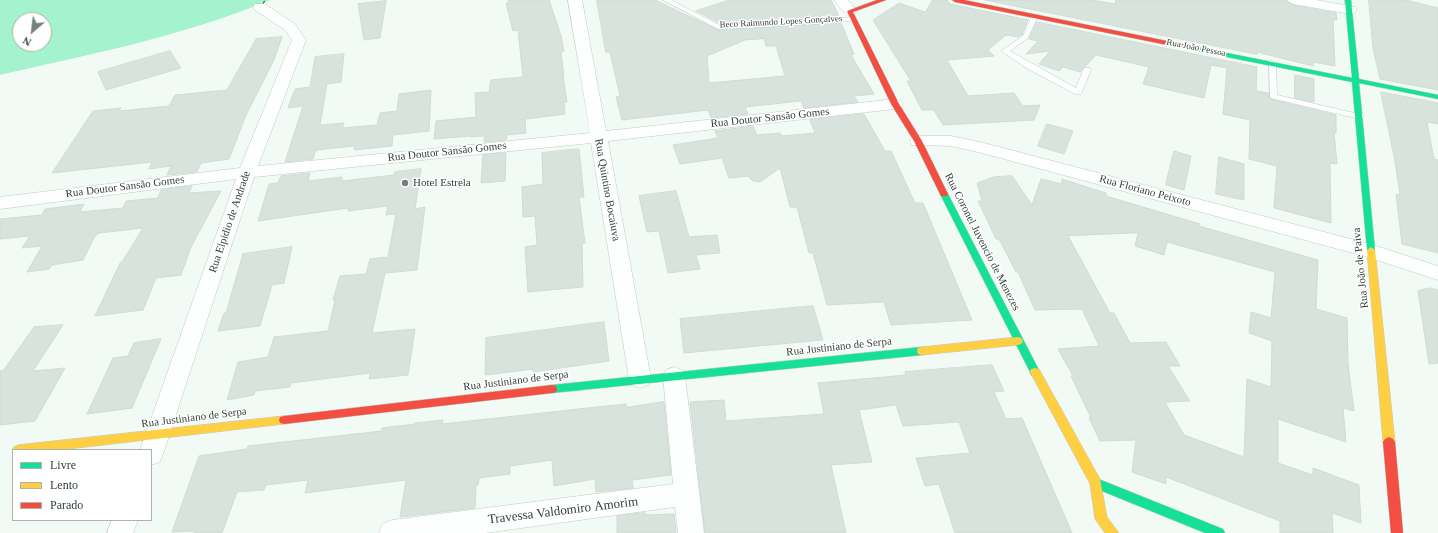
<!DOCTYPE html>
<html>
<head>
<meta charset="utf-8">
<style>
  body { margin:0 }
  #map { position:relative; width:1438px; height:533px; overflow:hidden; background:#f2faf5; font-family:"Times New Roman",serif }
  canvas { display:block }
  .legend { position:absolute; left:12px; top:449px; width:140px; height:72px; box-sizing:border-box; background:#fff; border:1px solid #adb3af; margin:0; padding:5px 7px; list-style:none; font-size:12px; color:#314038 }
  .legend li { display:flex; align-items:center; gap:8px; height:20px }
  .legend b { width:20px; border:1px solid #adb3af }
  .north { position:absolute; left:12px; top:12px; width:40px; height:40px; box-sizing:border-box; background:#fff; border:1px solid #adb3af; border-radius:50%; rotate:208deg; font-size:11px; font-weight:700; line-height:16px; text-align:center; color:#314038 }
  .north::after { content:''; display:block; margin:auto; width:14px; height:18px; background:#75817a; clip-path:polygon(50% 0,100% 100%,50% 72%,0 100%) }
</style>
</head>
<body>
<div id="map">
<canvas width="1438" height="533"></canvas>
<ul class="legend">
<li><b style="height:5px;background:#16e098"></b>Livre</li>
<li><b style="height:5px;background:#ffcf43"></b>Lento</li>
<li><b style="height:5px;background:#f24e42"></b>Parado</li>
</ul>
<div class="north">N</div>
</div>
<script>
const c = document.querySelector('canvas').getContext('2d');
c.lineJoin = 'round';
function paint(path, color) {
  c.fillStyle = color;
  c.fill(path, 'evenodd');
}
function strokePath(path, color, width, dash) {
  c.strokeStyle = color;
  c.lineWidth = width;
  c.lineCap = dash ? 'butt' : 'round';
  c.setLineDash(dash || []);
  c.stroke(path);
}
function drawText(font, color, halo, rows, align = 'center') {
  c.font = font + ' "Times New Roman",serif';
  c.lineWidth = 3;
  c.setLineDash([]);
  c.textBaseline = 'middle';
  c.strokeStyle = halo;
  c.fillStyle = color;
  for (const [text, x, y, turn = 0] of rows) {
    c.save();
    c.translate(x, y);
    c.rotate((+turn || 0) * Math.PI / 180);
    c.textAlign = isNaN(turn) ? turn : align;
    if (halo) c.strokeText(text, 0, 0);
    c.fillText(text, 0, 0);
    c.restore();
  }
}
paint(new Path2D(`
  M0,0H270C184,36 91,54 0,75ZM20,20H44V44H20Z`), '#a4f2ce');
strokePath(new Path2D(`
  M263,4L265,0`), '#103f2c', 1, [3.5, 3]);
const building = new Path2D(`
  M508,0H549L561,36L564,51L561,52L564,76H563L567,102H564L565,114L525,119L526,133L507,135L506,140L484,142L485,136L470,137L471,136L434,139L436,121L476,117L475,93L489,92L491,80L523,77L518,30L513,31L506,3H509Z
  M597,0H655L718,30L841,23L854,54L851,55L874,94L854,96L858,102L804,108L801,101L745,107L748,114L711,118L708,110L622,120L616,97L620,96L610,52H606ZM764,39L766,46H776L785,76L709,83L707,56L745,40Z
  M730,0H831L839,16L719,23L696,11Z
  M933,0H947L950,4L1028,20L1022,35L1018,37L1006,35L988,50L994,56L947,60L968,96L1014,93L1023,106L1040,105L1034,120L943,125L934,110H922L907,81H911L873,20L899,3L925,12Z
  M985,0H1092L1115,4L1116,0H1285L1293,5L1336,13L1337,20H1333L1335,66L1313,62V66L1257,52V54Z
  M1369,0H1406L1438,8V90L1380,79L1373,48Z
  M386,1L380,38L364,40L358,4Z
  M1037,22L1257,67L1256,91L1268,93L1270,99L1336,115V133L1334,132L1337,164L1330,163L1331,223L1274,208L1277,166L1249,159L1250,120L1223,114L1227,68L1211,65L1204,98L1143,84L1149,67L1096,55L1080,72L1063,67L1059,71L1039,64L1050,51L1026,54L1038,41L1029,39Z
  M282,37L274,60L246,115L229,159L201,163L197,172L167,175L171,166L149,169L152,162L52,173L93,111L121,108L119,111L169,106L175,95L227,90L256,39Z
  M170,51L181,68L106,90L98,72Z
  M344,54L341,82L327,84L320,125L344,123L342,128L377,125L380,113L397,111L399,94L431,90L429,131L393,135L392,146L354,150L355,146L316,150L313,159L285,162L303,106L288,108L295,89L310,87L315,57Z
  M1295,75L1314,79V102L1295,98Z
  M1381,92L1438,103V124L1427,122L1434,159L1438,160V253L1402,244L1396,194L1400,195L1395,161Z
  M864,114L885,151H891L915,203H923L972,320L891,325L884,302L827,305L813,253H809L797,207H790L780,168L760,182L753,181L748,176L729,178L722,158L680,164L673,145L718,138L715,131L753,126L757,135L780,133L782,136L815,133L810,120Z
  M1047,124L1073,131L1064,154L1038,146Z
  M579,149L584,197H579L585,243H582L583,287L528,292L525,247L537,245L535,216L523,217L522,187L543,184L542,153Z
  M1174,151L1191,156L1184,190L1166,185Z
  M506,153L505,181L481,183L483,155Z
  M1219,157L1244,164V200L1216,194Z
  M421,169L415,209L425,207L417,270L385,273L372,333L415,329L408,375L369,379L370,373L291,383L290,387L255,391L254,395L227,400L238,362L268,357L274,337L328,331L335,300H333L340,276L366,274L370,259L388,257L396,214L386,215L388,206L348,211V208L258,221L269,184L278,183L281,176L310,173L308,181L342,177V181L394,175L395,172Z
  M1012,176L1032,205L1041,179L1062,184V179L1106,193V196L1200,224L1199,226L1318,260L1316,309L1347,318L1348,364L1354,411L1343,408L1346,442L1278,419V463L1313,475V468L1359,485L1361,523L1332,513L1333,533H1280V521L1166,477V484L1132,472L1136,440L1100,441L1089,418H1091L1071,376H1073L1058,349L1099,346L1082,309L1035,310L1018,272H1016L999,239H996L978,201H982L977,183L994,177ZM1138,233L1135,246L1164,255L1167,242L1275,272L1271,318L1251,312L1249,333L1272,341L1271,387L1247,379L1244,457L1184,435L1165,402L1190,401L1168,366H1180L1166,342L1130,343L1114,313H1110L1068,236Z
  M192,186L189,193L221,191L191,247L181,275L156,278L143,310L95,316L120,263L122,262L143,228L99,233L95,236L83,260L52,265L49,269L27,272L42,246L22,248L30,236L0,239V219L42,215L45,209L84,204L80,212L123,208L126,201L158,198L161,190Z
  M676,191L689,237L717,235L720,253L696,255L700,269L668,273L659,231L647,232L639,196Z
  M292,247L284,283L272,285L260,326L218,331L224,313H226L243,254Z
  M1430,288L1438,290V363L1429,364L1418,291Z
  M813,306L823,340L684,353L680,319Z
  M604,322L609,361L533,372V369L485,375L486,338Z
  M63,325L33,371L65,368L35,421L0,425V371H3L34,327Z
  M161,339L132,408L87,414L113,358L128,356L134,343Z
  M992,365L1004,391L994,392L1006,419L1022,418L1072,533H955L939,484L925,486L916,458L970,453L959,422L903,426L896,405L859,410L872,462L831,465L846,533H705L690,402L724,400L726,421L824,414L818,383L906,375L905,372Z
  M664,402L671,475L632,480L633,488L596,492L595,479L554,486L552,460L510,466V474L479,478L478,485H476L475,508L400,517L406,480L305,493L308,480L266,485L264,490L237,492L222,533H194L195,531L172,532L199,456L247,449L248,446L382,431V428L415,424V423L443,420L442,424L588,408L626,404L627,407Z
  M645,513V515L674,514L676,533H617V516Z`);
paint(building, '#d8e3dd');
strokePath(building, '#d0dbd5', 1);
const lane = new Path2D(`
  M663,0H671L719,25L854,17L857,19L854,21L718,29Z
  M1035,14L1038,16L1028,38L1010,51L1076,88L1084,68H1090L1091,70L1081,94H1075L1028,69L1001,51L1023,36L1032,16Z
  M1269,61H1272L1276,63L1277,95L1363,115L1364,117L1360,119L1270,98Z`);
const street = new Path2D(`
  M568,0H582L606,131L895,99L901,101L903,104L901,107L895,109L608,141L651,379L648,385L640,388L632,385L629,379L591,143L254,177L163,454L160,462L151,465V450H140L236,179L0,209V197L240,168L292,40L285,30L255,10L253,7L255,4H265L295,24L306,40L258,166L590,133Z
  M834,0H848L857,11L855,14C844,16 840,8 834,0Z
  M1286,0H1316L1350,6L1355,7L1357,10L1355,13L1350,14L1293,4Z
  M918,136H951L980,142L1370,244L1438,266V280L1364,256L978,152L951,146L912,145L910,141L912,137Z
  M674,367L682,370L685,376L704,533H678L675,507L485,533H379L382,524L392,520L673,484L663,376L666,370Z
  M112,520H138L133,533H107Z`);
const fast = new Path2D(`
  M1345,0H1351L1359,79L1438,95V99L1359,83L1375,250L1371,253L1367,250L1352,82L1192,50L1189,48L1192,46L1352,78Z
  M944,191L948,194L1040,372L1039,375L1035,376L1031,375L1030,372L940,194Z
  M922,347L926,348L927,351L926,354L922,355L552,393L548,392L547,389L548,386L552,385Z
  M1096,478L1223,529L1225,533H1205L1092,487L1090,483L1092,479Z`);
const slow = new Path2D(`
  M1371,247L1375,250L1395,442L1393,445L1389,447L1385,445L1383,442L1367,250Z
  M1018,337L1021,338L1023,341L1021,344L1018,345L922,355L918,354L917,351L918,348L922,347Z
  M1035,368L1039,369L1100,479L1107,517L1119,533H1105L1095,519L1090,484L1030,372L1031,369Z
  M284,416L288,417L289,420L288,423L284,424L60,450H13V451L12,450L14,447L18,445Z`);
const jam = new Path2D(`
  M877,0H886L853,12L899,104L922,141L948,194L947,196H941L940,194L914,141L891,104L847,11Z
  M952,0H964L1192,46L1195,48L1192,50L955,2Z
  M552,385L556,386L557,389L556,392L552,393L284,424L280,423L279,420L280,417L284,416Z
  M1389,437L1393,439L1395,442L1403,533H1391L1383,442L1385,439Z`);
strokePath(lane, '#bfcac4', 1);
strokePath(street, '#bfcac4', 1);
strokePath(fast, '#bfcac4', 1);
strokePath(slow, '#bfcac4', 1);
strokePath(jam, '#bfcac4', 1);
paint(lane, '#fdfefe');
paint(street, '#fdfefe');
paint(fast, '#16e098');
paint(slow, '#ffcf43');
paint(jam, '#f24e42');
for (const [x, y, r, color] of [
  [405,183,4,"#75817a"]
]) {
  const dot = new Path2D();
  dot.arc(x, y, r, 0, 2 * Math.PI);
  c.fillStyle = color;
  c.fill(dot);
  strokePath(dot, '#fff', 1.5);
}
drawText('9px', '#314038', '#fff', [
  ["Beco Raimundo Lopes Gonçalves",781,22,-3],
  ["Rua João Pessoa",1196,48,11]
]);
drawText('11px', '#314038', '#fff', [
  ["Rua Doutor Sansão Gomes",770,118,-6],
  ["Rua Doutor Sansão Gomes",447,152,-6],
  ["Rua Doutor Sansão Gomes",125,187,-7],
  ["Rua Quintino Bocaiuva",607,190,80],
  ["Rua Floriano Peixoto",1145,191,15],
  ["Rua Elpidio de Andrade",230,222,-71],
  ["Rua Coronel Juvencio de Menezes",982,242,63],
  ["Rua João de Paiva",1361,268,-96],
  ["Rua Justiniano de Serpa",839,347,-6],
  ["Rua Justiniano de Serpa",516,381,-7],
  ["Rua Justiniano de Serpa",194,418,-7]
]);
drawText('11px', '#314038', '#fff', [
  ["Hotel Estrela",413,183]
], 'left');
drawText('13px', '#314038', '#fff', [
  ["Travessa Valdomiro Amorim",563,511,-7]
]);
</script>
</body>
</html>
